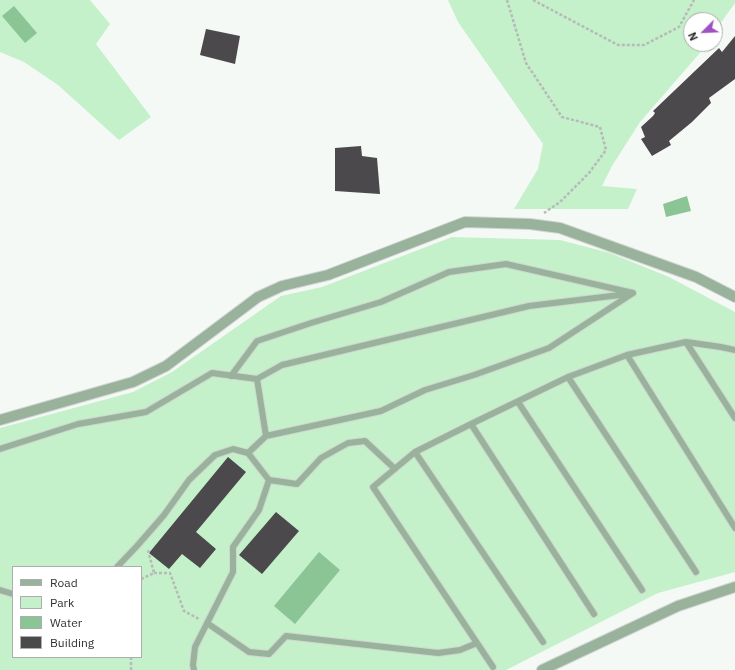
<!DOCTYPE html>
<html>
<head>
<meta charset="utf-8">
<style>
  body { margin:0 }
  #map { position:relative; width:735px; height:670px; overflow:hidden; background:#f5f9f6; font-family:"IBM Plex Sans",sans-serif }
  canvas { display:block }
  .legend { position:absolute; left:12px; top:566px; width:130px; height:92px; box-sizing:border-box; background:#fff; border:1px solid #acadac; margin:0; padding:5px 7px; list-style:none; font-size:12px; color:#303130 }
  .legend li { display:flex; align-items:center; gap:8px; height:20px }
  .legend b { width:20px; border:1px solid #acadac }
  .north { position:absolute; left:683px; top:12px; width:40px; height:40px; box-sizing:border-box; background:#fff; border:1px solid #acadac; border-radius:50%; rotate:246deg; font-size:11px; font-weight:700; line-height:16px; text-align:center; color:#303130 }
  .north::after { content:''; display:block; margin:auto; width:14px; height:18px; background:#9f50c1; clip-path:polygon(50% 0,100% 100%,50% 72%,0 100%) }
</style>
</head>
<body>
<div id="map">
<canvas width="735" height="670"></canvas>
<ul class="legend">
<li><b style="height:5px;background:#99b29c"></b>Road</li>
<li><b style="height:11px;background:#c4f0ca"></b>Park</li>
<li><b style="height:11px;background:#8cc595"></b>Water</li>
<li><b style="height:11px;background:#4b494c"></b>Building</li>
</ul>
<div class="north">N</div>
</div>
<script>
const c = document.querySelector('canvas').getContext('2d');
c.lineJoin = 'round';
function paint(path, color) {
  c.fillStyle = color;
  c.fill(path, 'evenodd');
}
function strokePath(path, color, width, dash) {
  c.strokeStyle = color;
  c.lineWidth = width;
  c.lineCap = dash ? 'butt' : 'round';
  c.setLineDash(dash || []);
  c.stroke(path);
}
paint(new Path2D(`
  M0,0H90L110,24L96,44L151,117L119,140L58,85L24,62L0,52Z
  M448,0H735V3L715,31V20H691V44H706L699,54L640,122L612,166L602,186L637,189L628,209H514L538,169L543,144L458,22Z
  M452,237L560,240L610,253L669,277L735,312V572L658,593L506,670H0V428L133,392L172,372L281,296L322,287ZM13,567H141V657H13Z`), '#c4f0ca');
paint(new Path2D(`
  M14,6L37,33L25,43L2,16Z
  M687,196L691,211L666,217L663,204Z
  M319,552L340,570L295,624L274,606Z`), '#8cc595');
paint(new Path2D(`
  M206,29L240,36L235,64L200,55Z
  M735,36V79L709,98L711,103L692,122L669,141L671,145L652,156L641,139L645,137L641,127L653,116L655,113L653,111L719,48L722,52Z
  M361,146L362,156L377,158L380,194L335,191V148Z
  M228,457L246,472L196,532L216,549L200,568L182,554L169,569L149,553Z
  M276,512L299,531L262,574L239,555Z`), '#4b494c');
const lane = new Path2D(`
  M686,342L721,347L735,350
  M627,355L735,528
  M231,376L257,341L311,323L381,302L449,272L506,264L633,293
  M568,377L696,572
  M257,379L282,365L529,306L628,294
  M518,402L642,590
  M471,424L594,614
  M0,449L78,424L146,412L212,373L257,379L266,436
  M415,452L543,642
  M248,453L266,436L381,411L425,390L474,375L549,348L633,293
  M269,480L297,484L321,458L348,443L365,441L395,469
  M117,567L137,546L164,515L189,480L215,455L233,449L248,453L269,480L259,510L233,547V572L195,647L193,665L194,670
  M0,590L13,594
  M207,623L249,652L269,654L286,636L438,653L460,650L477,643
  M493,667L373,487L415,452L471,424L568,377L627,355L686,342L735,418`);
const street = new Path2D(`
  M0,420L133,382L166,366L258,297L282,286L328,275L465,222L530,224L560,228L696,277L735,297
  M542,670L678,606L735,587`);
strokePath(lane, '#d2d5d2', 8);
strokePath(street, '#d2d5d2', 12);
strokePath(new Path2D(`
  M507,0L526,63L562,117L600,127L606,150L589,173L560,202L544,213
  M533,0L618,45H644L679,27L694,0
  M154,573H170L184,611L199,619
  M141,579L154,573L148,550
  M131,657V670`), '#b7bab8', 2.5, [3, 2]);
strokePath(lane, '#99b29c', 6);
strokePath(street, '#99b29c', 10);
</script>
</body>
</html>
